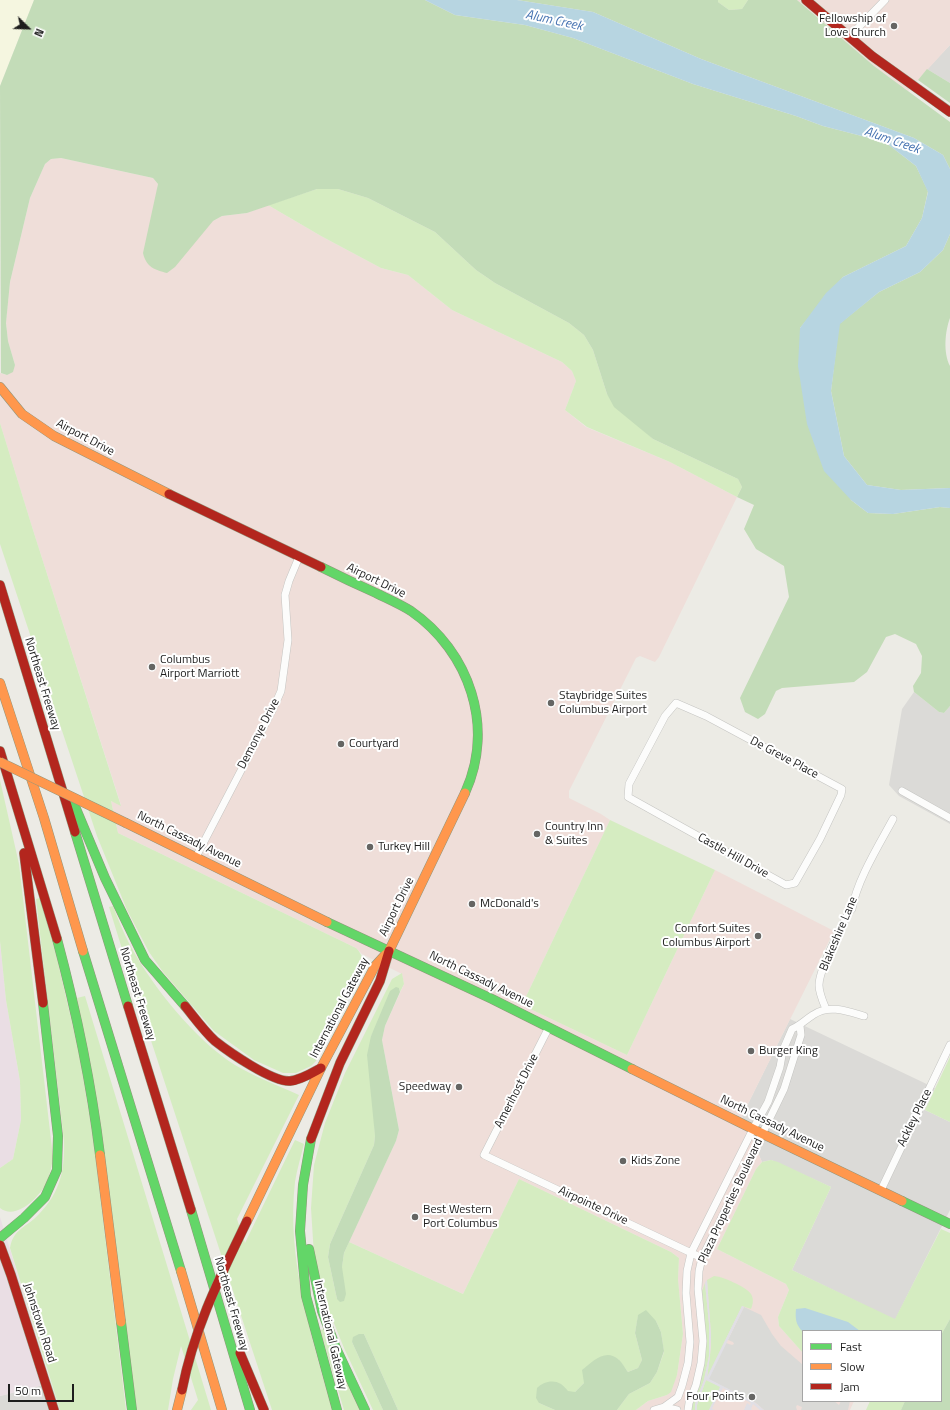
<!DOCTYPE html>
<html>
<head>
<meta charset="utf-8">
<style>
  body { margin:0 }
  #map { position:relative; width:950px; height:1410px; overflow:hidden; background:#ecebe5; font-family:"Titillium Web",sans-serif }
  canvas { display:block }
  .legend { position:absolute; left:802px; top:1330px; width:140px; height:72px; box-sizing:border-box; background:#fff; border:1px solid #a5a5a5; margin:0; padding:5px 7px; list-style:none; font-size:12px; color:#1d1d1d }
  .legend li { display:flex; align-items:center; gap:8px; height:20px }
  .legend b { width:20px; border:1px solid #a5a5a5 }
  .north { position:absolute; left:8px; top:8px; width:40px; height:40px; -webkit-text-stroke:3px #fff; paint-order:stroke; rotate:113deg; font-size:11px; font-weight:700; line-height:16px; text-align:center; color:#1d1d1d }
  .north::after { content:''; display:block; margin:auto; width:14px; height:18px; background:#1d1d1d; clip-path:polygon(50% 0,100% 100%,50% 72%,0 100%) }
  .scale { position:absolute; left:8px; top:1384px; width:66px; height:18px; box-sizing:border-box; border:2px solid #1d1d1d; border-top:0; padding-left:5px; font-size:12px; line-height:14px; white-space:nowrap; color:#1d1d1d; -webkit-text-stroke:3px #fff; paint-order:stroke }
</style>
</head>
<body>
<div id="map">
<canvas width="950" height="1410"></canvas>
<ul class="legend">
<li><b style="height:5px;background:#63d668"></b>Fast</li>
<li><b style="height:5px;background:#ff974d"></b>Slow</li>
<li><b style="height:5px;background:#b3261e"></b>Jam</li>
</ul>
<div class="north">N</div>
<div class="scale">50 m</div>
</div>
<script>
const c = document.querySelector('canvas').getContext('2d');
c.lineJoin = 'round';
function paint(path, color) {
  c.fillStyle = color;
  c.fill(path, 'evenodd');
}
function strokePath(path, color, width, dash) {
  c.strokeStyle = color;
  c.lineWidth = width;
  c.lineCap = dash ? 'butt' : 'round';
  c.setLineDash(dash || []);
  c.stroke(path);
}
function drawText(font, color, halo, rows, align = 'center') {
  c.font = font + ' "Titillium Web",sans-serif';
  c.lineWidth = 4;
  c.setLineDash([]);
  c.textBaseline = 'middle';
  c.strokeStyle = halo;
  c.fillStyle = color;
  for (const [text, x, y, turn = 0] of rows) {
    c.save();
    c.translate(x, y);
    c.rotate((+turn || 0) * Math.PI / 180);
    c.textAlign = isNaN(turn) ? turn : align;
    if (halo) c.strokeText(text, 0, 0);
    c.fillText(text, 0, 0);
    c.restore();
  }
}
paint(new Path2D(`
  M950,45V83L927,69Z
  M914,692L939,712L944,713L950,706V824L899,796L889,785L902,709Z
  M790,1019L935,1088L925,1110L950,1122V1210L895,1320L792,1270L831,1187L771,1160L762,1162L742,1116Z
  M51,1383L60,1410H0V1396Z`), '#dbdad7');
paint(new Path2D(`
  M797,0H950V45L908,91L874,66Z
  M61,158L153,178L158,184L157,191L213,221L222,216L247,213L268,205L321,236L381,268L408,275L452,310L562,362L572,371L576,381L565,410L586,427L670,462L737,497L659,657L655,662L640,656L636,658L569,791V798L601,814L610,820L522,1005L627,1055L715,870L834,931L742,1116L762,1162L756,1169L717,1249L786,1284L789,1290L778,1317L779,1326L803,1353V1401H854L850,1410H636L648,1401L667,1395L677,1375L683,1334L678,1279L679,1258L671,1252L519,1179L463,1294L349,1242L396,1141L399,1130L382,1040L385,1026L404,984L402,974L362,954L356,948L118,833L111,801L121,805L33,530L0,423V373L7,375L15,365L8,341L6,322L10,282L30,198L45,164L51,159Z`), '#efded9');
paint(new Path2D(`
  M0,941L6,1000L20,1081L21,1120L13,1159L0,1168Z
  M0,1217L51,1383L0,1396Z`), '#eadee4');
paint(new Path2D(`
  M0,0H34L0,86Z`), '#f5f6e0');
paint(new Path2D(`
  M718,0H748L742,9L729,10L718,2Z
  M317,189H338L368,198L435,232L476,270L495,283L569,323L584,335L593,350L607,394L653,439L738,479L742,487L737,497L670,462L587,427L565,410L576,381L572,371L562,362L452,310L408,275L381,268L321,236L268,205Z
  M0,423L33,530L121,806L111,801L118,833L356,948C363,955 364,961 361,971L316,1061L311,1066L296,1073H283L254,1060L214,1031L163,972L149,952L127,910L97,836L0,544Z
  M0,780L19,864L53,1157C52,1165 50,1174 47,1182C40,1196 17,1221 0,1208V1168L13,1159L21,1120L20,1081L6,1000L0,941Z
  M610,820L715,870L627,1055L522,1005Z
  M40,898L56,954L79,1053L93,1137L126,1410H60L10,1248C13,1231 22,1229 34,1219C59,1196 65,1173 64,1141L36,899Z
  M113,906C118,919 123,932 130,945C152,986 195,1040 235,1065C253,1076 279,1086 299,1095L237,1219L245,1243L295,1140L304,1144C301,1156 297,1169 295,1182C286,1260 312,1336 332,1410H272L141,1010L109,907Z
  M402,973L404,984L400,992L399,988L371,1036L375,1136L374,1145L330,1244L328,1257L337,1299L344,1253L349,1242L463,1294L519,1179L671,1252L679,1258L678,1279L683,1334L677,1375L671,1392L667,1395L648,1401L636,1410H617L629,1394L650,1383L657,1372L664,1352L661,1332L656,1321L638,1316L635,1333L642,1360L638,1368L628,1372L618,1359L584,1383L575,1392H568L539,1403L555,1410H398L364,1334L352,1342L383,1410H373L344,1348L325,1301L314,1256L311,1208L314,1165L325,1123L345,1073L392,979Z
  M85,996L211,1410H191L198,1400L181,1346L173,1379L168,1410H137L77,998Z
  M950,1057V1122L925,1110Z
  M771,1160L778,1162L831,1187L792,1270L895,1319L941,1229L950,1233V1319L941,1335V1331H803V1353L779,1326L778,1317L789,1290L786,1284L717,1249L756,1169L762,1162Z
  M714,1276C721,1276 747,1287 751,1294C754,1299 753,1304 751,1309L742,1306L707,1378L711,1347V1335L707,1280Z
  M705,1283L709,1324V1356L704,1380L695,1404V1410H692V1405L706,1347V1335L702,1291Z
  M324,1329L360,1410H344L320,1330Z
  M706,1380L721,1387L709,1410H697V1405Z
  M870,1401H905L901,1410H866Z`), '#d5ecc1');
paint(new Path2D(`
  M34,0H425L455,15L525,25L573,38L693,84L796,116L823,126L885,142L916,166L928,191L922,218L906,246L843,277L800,328L851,500L868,513L893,514L940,507L950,508V706L944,713L939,712L914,692L913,686L921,673L922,656L916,644L895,634L886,637L867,672L854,682L782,688L776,691L765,714L758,719L745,712L740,698L789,597L784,566L756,549L744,529L754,505L737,497L742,487L738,479L653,439L614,407L607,394L593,350L584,335L569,323L495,283L476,270L435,232L368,198L338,189H317L247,213L222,216L213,221L175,267L167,273C155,270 146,267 143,253L158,184L153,178L61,158L51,159L45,164L30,198L10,282L6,323L8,341L15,365L13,372L7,375L1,373L0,86Z
  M517,0H718V2L729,10L742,9L748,0H797L874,66L950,122V169L943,155L914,138L701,59L593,12Z
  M927,69L950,83V103L918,80Z
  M950,234V318C945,331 943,353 950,366V488L901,490L867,485L844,456L831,391L839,324L879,292L920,272L943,250Z
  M396,987L399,988L400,992L385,1026L382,1040L399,1130L396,1141L344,1253L342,1267L346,1294L344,1301L340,1302L337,1299L328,1257L330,1244L374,1145L375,1136L367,1055L371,1036L390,991Z
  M646,1310L656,1321L661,1332L664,1351L657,1372L650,1383L629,1394L617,1410H555L539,1403L536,1398L537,1388C543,1382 553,1379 561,1384C564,1386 566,1389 568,1391L575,1392L584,1383L582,1370C592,1362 605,1348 618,1359C622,1362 625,1368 628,1372L638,1368L642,1360L635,1333L638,1315Z
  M950,1319V1410H901L905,1401H941V1335Z
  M359,1334H364L398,1410H383L352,1342L353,1337Z`), '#c3dcb8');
paint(new Path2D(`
  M744,1307L761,1315L772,1334L781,1346L803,1365V1401H834L839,1405L841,1401H850L848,1410H801L802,1407L797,1405L796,1407L797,1410H764L756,1403L708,1379L726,1343L732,1345L734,1344L733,1342L728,1340Z`), '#dadad7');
paint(new Path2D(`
  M707,1280L711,1335L710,1356L707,1377L742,1306L744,1307L709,1379L754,1402L764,1410H760L753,1404L751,1409L752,1410H744L747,1403L750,1405L751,1403L723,1388L719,1395L721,1396L720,1399L717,1398L712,1409L715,1410H709L720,1387L706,1380L697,1405V1410H695V1404L704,1380L709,1356V1324L705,1283Z`), '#e0dfe5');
paint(new Path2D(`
  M425,0H517L593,12L701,59L914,138L943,155L950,169V234L943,250L920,272L879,292L840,324L831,391L844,456L867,485L901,490L950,488V508L940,507L893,514L868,513L851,500L824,471L807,424L798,366L800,328L826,293L843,277L906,246L922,218L928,192L916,166L885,142L823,126L796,116L693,84L573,38L525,25L455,15Z
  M805,1308L848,1322L860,1331H803V1332C796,1325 795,1319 796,1309Z`), '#b7d5e1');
const street = new Path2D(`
  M850,36L885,0
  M676,703L706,716L842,789L841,795L820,839L795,883L786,885L628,797L629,784L665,716Z
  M902,791L950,818
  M196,857L273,709L281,691L288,640L285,595L289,581L299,557
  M826,1009C823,1002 819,993 819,985C819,969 841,928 849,912L852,909C857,880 879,845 893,819
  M549,1027L484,1155L702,1258
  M881,1190L950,1045
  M664,1407L678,1397L682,1386L688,1363L690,1342L686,1293L687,1271L691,1253L753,1129L768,1102L780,1067L783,1050L792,1029C801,1025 805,1020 813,1015C828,1004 847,1011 864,1016
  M654,1410L664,1407L677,1410
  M688,1410L689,1403L696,1385L701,1363L703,1341L698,1289L699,1271L702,1258L784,1089L801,1035L800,1026`);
const fast = new Path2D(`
  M321,567C339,576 358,585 376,593C388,599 400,604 411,611C470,652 495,727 465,793
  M74,804L105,878L145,960L185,1006
  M75,832L128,1006
  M327,922L492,999L632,1069
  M57,939C76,1010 91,1082 100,1155
  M83,951L181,1271
  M311,1139L303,1185L300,1231L306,1296L337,1410
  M902,1201L950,1224
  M191,1210L250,1410
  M0,1238L24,1218L45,1197L57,1170L58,1136L43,1003
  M309,1249L322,1311L336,1348L365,1410
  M121,1322L132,1410`);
const slow = new Path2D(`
  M0,387L22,414L54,436L169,494
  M0,683L44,818L83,951
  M126,823L327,922
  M389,951L465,793
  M632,1069L763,1134L902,1201
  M100,1155L121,1322
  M247,1221L321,1068L375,966L386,954
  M181,1271L222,1410
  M177,1410L182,1390`);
const jam = new Path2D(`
  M806,0L872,56L950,112
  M169,494L321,567
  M0,585L75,832
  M0,751L57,939
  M24,853L43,1003
  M128,1006L191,1210
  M185,1006C194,1017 204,1031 215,1041C229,1052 272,1082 290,1081C301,1080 312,1073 321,1068
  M311,1139L340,1063L380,981L389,951
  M0,1245L11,1275L54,1410
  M240,1353L264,1410`);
strokePath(street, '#c4c4c1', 8);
strokePath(fast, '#92967c', 10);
strokePath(slow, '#92967c', 10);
strokePath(jam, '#92967c', 10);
strokePath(street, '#fcfcfb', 7);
strokePath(fast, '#63d668', 9);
strokePath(slow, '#ff974d', 9);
strokePath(jam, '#b3261e', 9);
const slowBridge = new Path2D(`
  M0,762L126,823`);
const jamBridge = new Path2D(`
  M182,1390C194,1328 220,1277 247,1221`);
strokePath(slowBridge, '#92967c', 10, []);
strokePath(jamBridge, '#92967c', 10, []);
strokePath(slowBridge, '#ff974d', 9);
strokePath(jamBridge, '#b3261e', 9);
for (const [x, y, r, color] of [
  [894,26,4,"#656563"],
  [152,667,4,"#656563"],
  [551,703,4,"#656563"],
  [341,744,4,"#656563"],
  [537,834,4,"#656563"],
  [370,847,4,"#656563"],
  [472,904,4,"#656563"],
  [758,936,4,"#656563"],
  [751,1051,4,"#656563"],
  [459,1087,4,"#656563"],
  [623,1161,4,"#656563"],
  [415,1217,4,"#656563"],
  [752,1397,4,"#656563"]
]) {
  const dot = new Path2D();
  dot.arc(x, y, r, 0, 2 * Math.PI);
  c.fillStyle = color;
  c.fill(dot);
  strokePath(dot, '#fff', 1.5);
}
drawText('12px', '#1d1d1d', '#fff', [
  ["Fellowship of",886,19,"right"],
  ["Love Church",886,33,"right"],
  ["Columbus",160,660],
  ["Airport Marriott",160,674],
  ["Staybridge Suites",559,696],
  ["Columbus Airport",559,710],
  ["Courtyard",349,744],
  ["Country Inn",545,827],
  ["& Suites",545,841],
  ["Turkey Hill",378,847],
  ["McDonald's",480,904],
  ["Comfort Suites",750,929,"right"],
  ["Columbus Airport",750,943,"right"],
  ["Burger King",759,1051],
  ["Speedway",451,1087,"right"],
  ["Kids Zone",631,1161],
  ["Best Western",423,1210],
  ["Port Columbus",423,1224],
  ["Four Points",744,1397,"right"]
], 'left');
drawText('12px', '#1d1d1d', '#fff', [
  ["Airport Drive",85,438,28],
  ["Airport Drive",376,581,26],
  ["Northeast Freeway",42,684,73],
  ["Demonye Drive",259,734,-63],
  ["De Greve Place",784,758,28],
  ["North Cassady Avenue",189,840,26],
  ["Castle Hill Drive",733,856,29],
  ["Airport Drive",397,907,-64],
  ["Blakeshire Lane",839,934,-67],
  ["North Cassady Avenue",481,980,26],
  ["Northeast Freeway",137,994,73],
  ["International Gateway",340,1008,-62],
  ["Amerihost Drive",517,1091,-63],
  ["Ackley Place",915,1118,-64],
  ["North Cassady Avenue",772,1124,26],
  ["Plaza Properties Boulevard",731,1201,-65],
  ["Airpointe Drive",593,1206,25],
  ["Northeast Freeway",231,1304,74],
  ["Johnstown Road",39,1323,72],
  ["International Gateway",330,1335,77]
]);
drawText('italic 13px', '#4572b1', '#fff', [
  ["Alum Creek",554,21,12],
  ["Alum Creek",892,141,19]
]);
</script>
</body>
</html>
